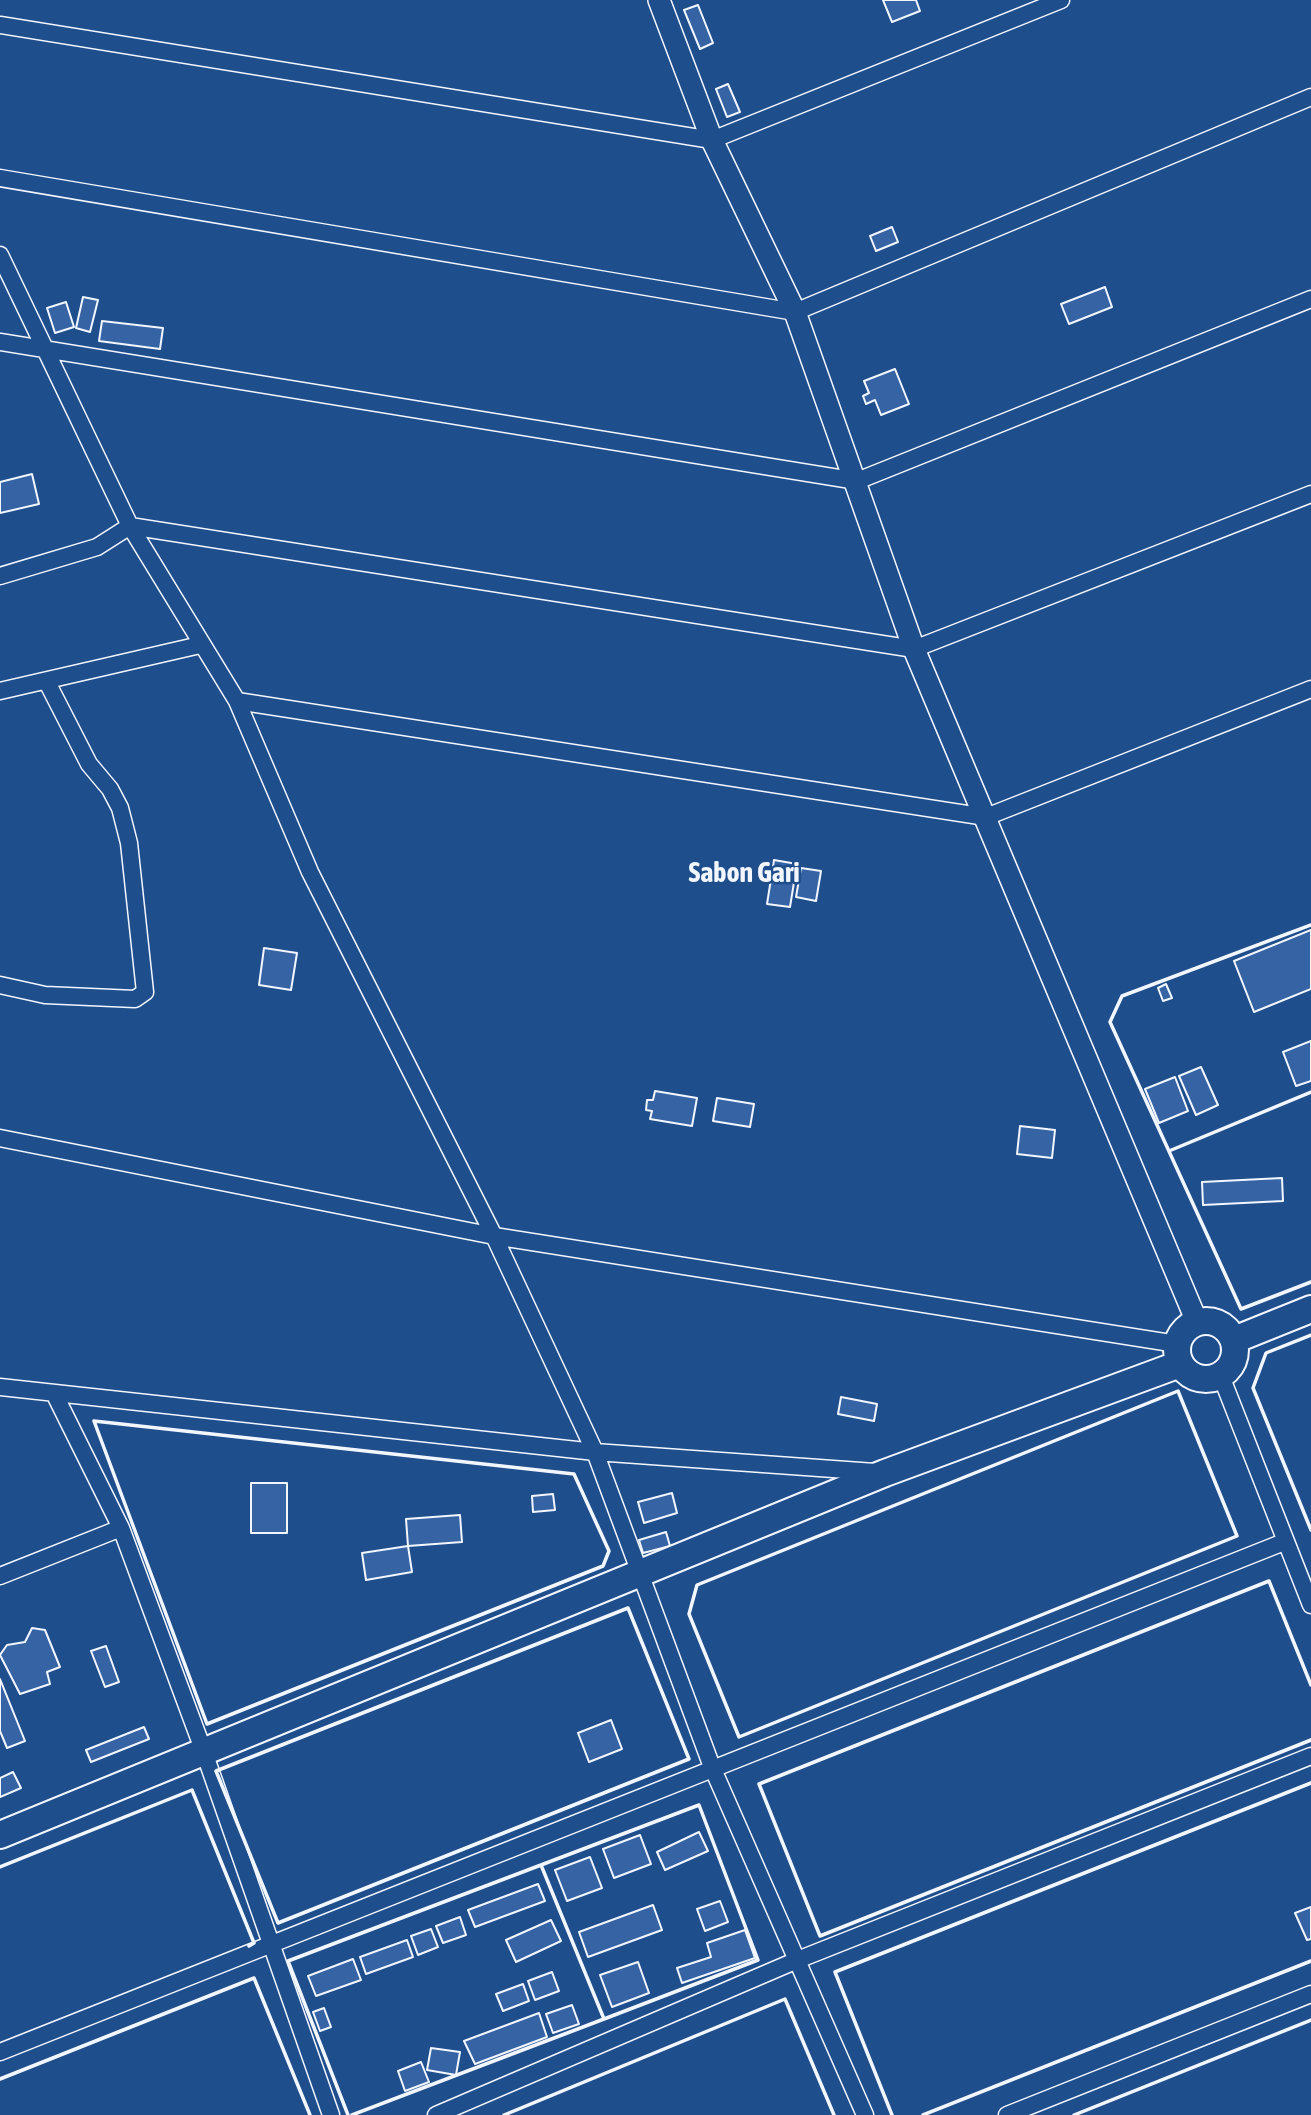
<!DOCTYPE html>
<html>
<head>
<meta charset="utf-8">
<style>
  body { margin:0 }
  canvas { display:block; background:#1f4e8c }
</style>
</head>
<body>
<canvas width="1311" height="2115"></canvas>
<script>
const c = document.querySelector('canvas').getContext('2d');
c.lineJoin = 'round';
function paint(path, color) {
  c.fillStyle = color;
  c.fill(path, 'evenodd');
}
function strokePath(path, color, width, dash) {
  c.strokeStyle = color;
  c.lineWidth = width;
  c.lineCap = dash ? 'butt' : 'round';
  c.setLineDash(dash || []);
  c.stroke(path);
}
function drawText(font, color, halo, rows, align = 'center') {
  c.font = font + ' "Asap Condensed",sans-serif';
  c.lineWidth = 5;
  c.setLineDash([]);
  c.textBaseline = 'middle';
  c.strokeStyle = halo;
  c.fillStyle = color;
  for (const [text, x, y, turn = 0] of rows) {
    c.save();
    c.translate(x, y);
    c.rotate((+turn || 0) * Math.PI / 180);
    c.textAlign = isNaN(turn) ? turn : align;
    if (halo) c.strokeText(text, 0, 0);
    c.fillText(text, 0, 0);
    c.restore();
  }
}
const building = new Path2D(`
  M883,0H916L920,11L892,22Z
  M698,5L713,43L700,49L684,10Z
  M728,84L740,112L727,117L716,89Z
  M892,227L898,242L876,251L870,236Z
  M1105,287L1112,307L1069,324L1061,304Z
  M83,297L98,300L90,332L76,328Z
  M66,302L74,327L55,333L47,308Z
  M102,321L163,328L160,349L99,341Z
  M895,369L909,404L881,415L875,400L866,404L863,396L869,393L864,381Z
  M32,474L39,504L0,513V482Z
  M774,860L797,864L790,907L767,904Z
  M801,868L821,871L816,901L796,897Z
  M1311,930V989L1254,1012L1234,961Z
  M264,948L297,953L291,990L259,985Z
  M1166,984L1172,998L1163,1001L1158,988Z
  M1311,1041V1081L1296,1086L1283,1052Z
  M1201,1067L1218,1105L1196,1115L1179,1076Z
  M1175,1077L1188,1111L1159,1123L1145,1089Z
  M655,1091L697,1098L692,1126L650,1119L652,1111L646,1110L647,1100H653Z
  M717,1098L754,1104L750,1127L713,1121Z
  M1020,1126L1055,1130L1052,1158L1017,1154Z
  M1282,1178L1283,1201L1203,1205L1202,1182Z
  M841,1397L877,1404L874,1421L838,1414Z
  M251,1483H287V1533H251Z
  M672,1493L677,1513L644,1523L638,1502Z
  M553,1494L555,1510L533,1512L532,1496Z
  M460,1515L462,1542L408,1546L406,1519Z
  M666,1532L670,1546L643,1553L639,1540Z
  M408,1546L412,1572L366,1580L362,1553Z
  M32,1628L45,1630L60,1667L47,1672L50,1684L20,1694L0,1655L7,1645L25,1642Z
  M106,1646L119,1682L105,1687L91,1651Z
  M0,1679L25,1741L7,1748L0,1731Z
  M611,1720L622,1749L589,1762L578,1733Z
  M144,1727L149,1739L91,1762L86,1750Z
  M13,1772L21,1788L0,1797V1778Z
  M699,1832L708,1851L665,1870L657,1852Z
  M640,1835L651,1864L614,1878L603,1849Z
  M590,1857L602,1888L567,1901L555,1870Z
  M538,1884L545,1901L475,1927L468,1910Z
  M720,1901L728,1922L705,1931L697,1909Z
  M653,1905L662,1930L588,1957L579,1932Z
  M1311,1907V1939L1307,1940L1295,1913Z
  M460,1917L466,1935L443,1943L436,1926Z
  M551,1920L561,1941L516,1962L506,1940Z
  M431,1929L438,1947L418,1955L411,1936Z
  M745,1930L755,1958L682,1983L677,1968L711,1957L707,1943Z
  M407,1940L413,1957L366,1974L360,1957Z
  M353,1959L361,1980L316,1996L308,1976Z
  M638,1962L649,1993L612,2007L600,1975Z
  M552,1972L559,1991L535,2000L528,1981Z
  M523,1984L529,2001L503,2011L496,1994Z
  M572,2005L579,2024L553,2033L546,2014Z
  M324,2008L331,2027L320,2031L313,2012Z
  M539,2013L547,2037L475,2064L464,2041Z
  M431,2048L460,2052L456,2075L427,2070Z
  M421,2062L429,2082L405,2091L398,2071Z`);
paint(building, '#3563a3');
strokePath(building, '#f2f6ff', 2);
const minor = new Path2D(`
  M0,25L712,140L1061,0
  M0,178L795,312L1311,97
  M0,255L130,526L237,701L310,872L494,1236L595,1452L712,1767L865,2115
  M0,342L857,481L1311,299
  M0,576L97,547L130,526L914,649L1311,494
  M0,691L200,645
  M237,701L986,817L1311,689
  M0,985L45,995L135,999L145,992L129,843L120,808L110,789L89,764L47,682
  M0,1138L494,1236L1177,1344
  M1221,1376L1311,1605
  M0,1387L595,1452L875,1472
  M55,1395L121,1528L204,1752L331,2115
  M0,1576L121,1528
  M0,2052L1284,1542
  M436,2115L795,1961L1311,1756
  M1007,2115L1311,1994`);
const tertiary = new Path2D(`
  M659,0L712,140L795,312L914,649L1197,1322`);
const primary = new Path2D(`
  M1177 1350a29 29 0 1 1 58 0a29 29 0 1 1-58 0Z
  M1234,1340L1311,1309
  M0,1835L885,1473L1180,1364`);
strokePath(minor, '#f2f6ff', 19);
strokePath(tertiary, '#f2f6ff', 24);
strokePath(primary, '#f2f6ff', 30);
strokePath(minor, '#1f4e8c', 16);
strokePath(tertiary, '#1f4e8c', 21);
strokePath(primary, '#1f4e8c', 26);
strokePath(new Path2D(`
  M1311,925L1122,996L1110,1022L1241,1309L1311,1282
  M1169,1151L1311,1092
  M1311,1335L1266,1353L1253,1388L1311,1530
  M1178,1391L1237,1536L739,1737L689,1614L697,1585Z
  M94,1421L574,1474L609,1551L603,1566L207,1724Z
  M628,1608L689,1759L278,1923L216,1771Z
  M1311,1685L1269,1581L759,1784L820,1936L1311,1740
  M699,1805L758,1960L604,2019L541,1865Z
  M0,1867L192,1790L254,1943L249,1946
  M0,2079L254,1978L310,2115
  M348,2115L288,1961L541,1865L604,2019L352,2115
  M504,2115L785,1999L834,2115
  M892,2115L835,1972L1311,1783
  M923,2115L1311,1961
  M1074,2115L1311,2020`), '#f2f6ff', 3.5);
drawText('bold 28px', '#f2f6ff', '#1f4e8c', [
  ["Sabon Gari",744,873]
]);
</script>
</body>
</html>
